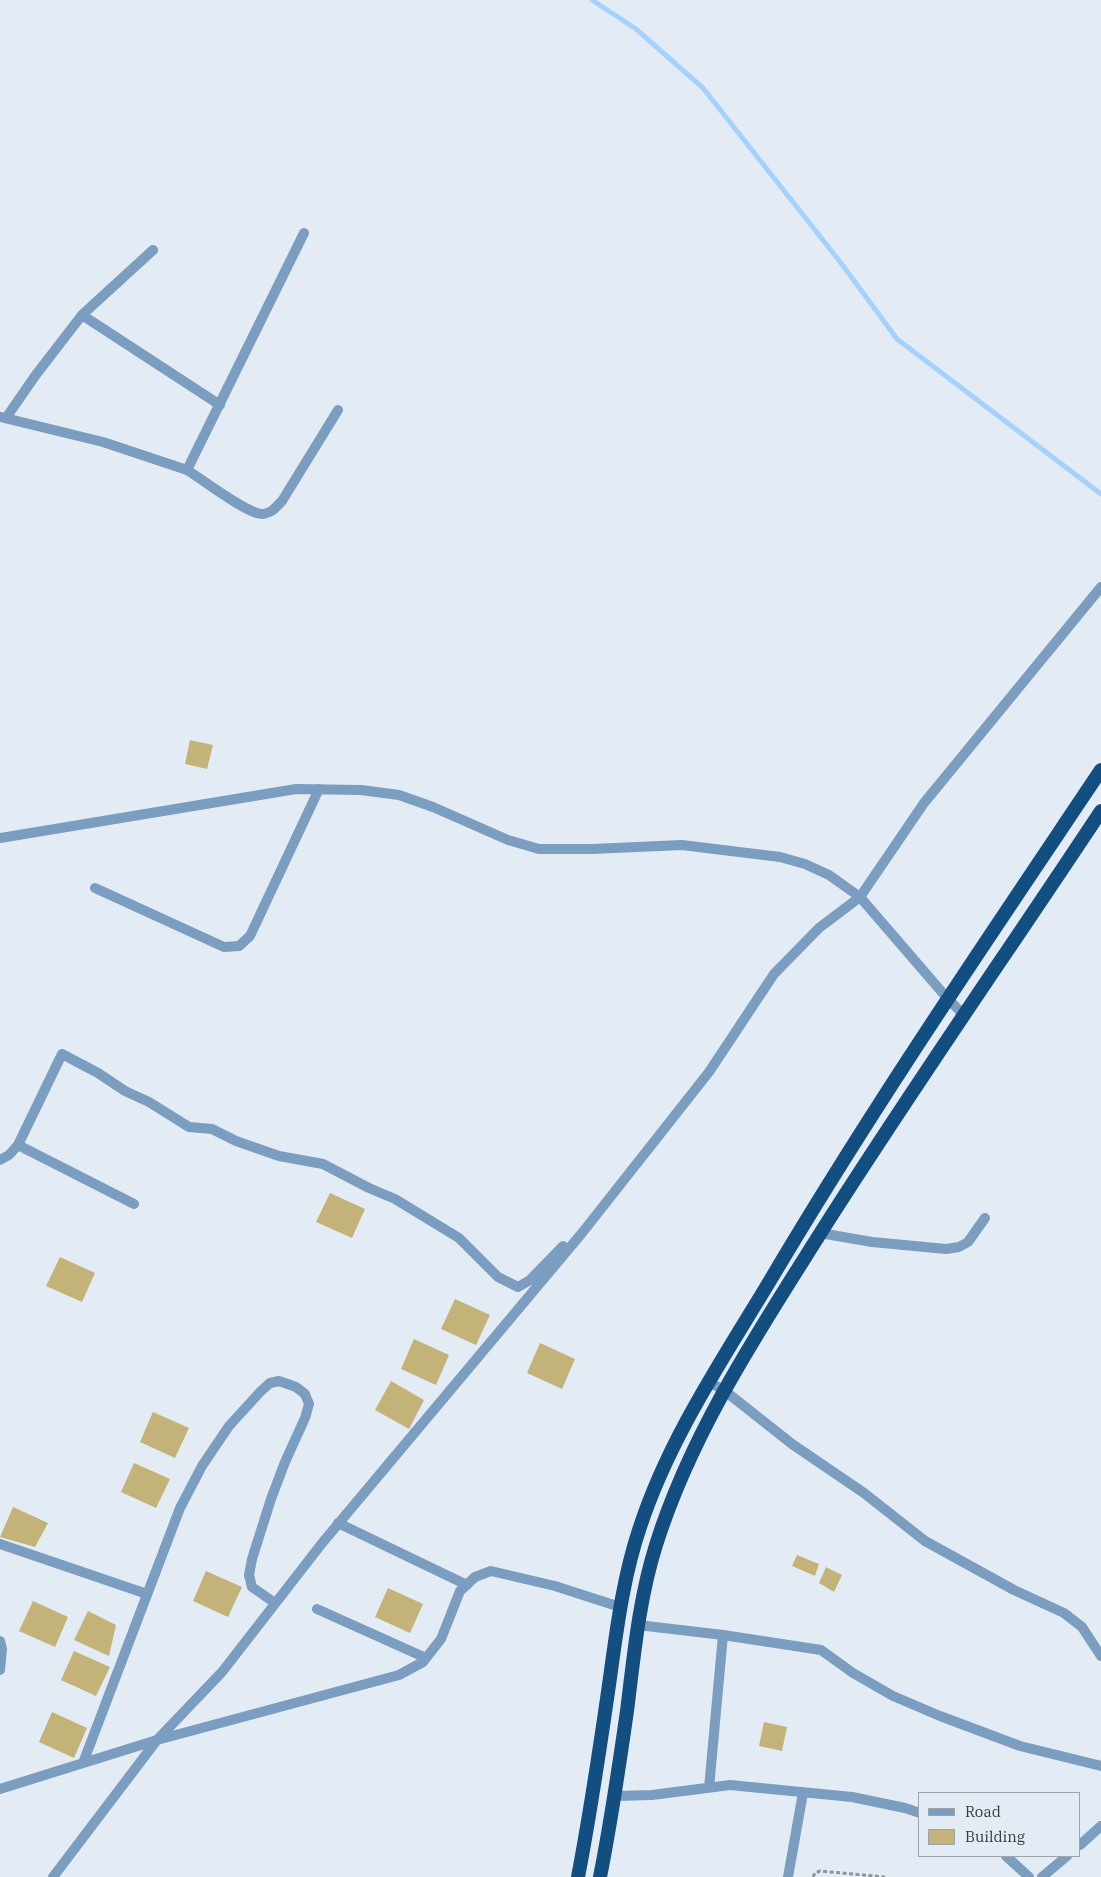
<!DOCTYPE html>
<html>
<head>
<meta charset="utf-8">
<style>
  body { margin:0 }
  #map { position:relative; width:1101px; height:1877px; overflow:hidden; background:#e3ecf5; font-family:"IBM Plex Serif",serif }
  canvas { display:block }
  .legend { position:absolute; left:918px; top:1792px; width:162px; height:65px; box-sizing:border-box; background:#e3ecf5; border:1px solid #9da4ab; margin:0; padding:6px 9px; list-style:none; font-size:15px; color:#35383c }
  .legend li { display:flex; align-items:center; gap:10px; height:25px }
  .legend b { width:25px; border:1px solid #9da4ab }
</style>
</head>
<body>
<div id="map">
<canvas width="1101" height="1877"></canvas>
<ul class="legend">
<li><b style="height:6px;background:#7b9dbf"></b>Road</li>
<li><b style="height:14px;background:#c3b378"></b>Building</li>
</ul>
</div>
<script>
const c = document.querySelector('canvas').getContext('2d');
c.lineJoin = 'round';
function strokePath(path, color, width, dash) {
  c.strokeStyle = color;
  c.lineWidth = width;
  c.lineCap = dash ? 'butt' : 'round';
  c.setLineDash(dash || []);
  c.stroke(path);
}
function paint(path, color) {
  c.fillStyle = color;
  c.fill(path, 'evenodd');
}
strokePath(new Path2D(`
  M592,0L636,29L703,88L841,263L897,339L1101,494`), '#a5d1fe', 5);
paint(new Path2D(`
  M190,740L213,745L207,769L185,764Z
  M330,1193L365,1209L352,1238L316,1222Z
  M60,1257L95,1273L82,1302L46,1286Z
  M455,1299L490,1315L476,1345L441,1329Z
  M414,1339L449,1355L436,1385L401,1369Z
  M540,1343L575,1359L562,1389L527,1373Z
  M391,1381L424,1400L409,1429L375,1410Z
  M153,1412L189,1428L175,1458L140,1442Z
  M134,1463L170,1479L156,1508L121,1492Z
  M13,1507L48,1523L35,1547L0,1537Z
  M797,1555L819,1564L815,1576L792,1566Z
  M826,1567L842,1575L834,1592L819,1583Z
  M206,1571L242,1587L228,1617L193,1601Z
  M388,1588L423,1604L410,1633L375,1617Z
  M33,1601L68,1617L55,1647L19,1631Z
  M88,1611L116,1625L109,1656L74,1640Z
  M74,1651L110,1667L96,1696L61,1680Z
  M52,1712L87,1728L74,1758L39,1742Z
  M764,1722L787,1727L782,1751L759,1746Z`), '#c3b378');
strokePath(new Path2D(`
  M813,1877L815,1873L820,1871L885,1877`), '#8e949a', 3, [4, 2.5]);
strokePath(new Path2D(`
  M304,233L187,470C202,479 248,515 263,514C272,513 276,507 282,501L338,410
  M82,315L220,405
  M1,417L103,442L187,470
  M6,418L35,376L82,315L153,250
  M95,888L224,947L239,946L250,936L319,789
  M68,1057L62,1054L98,1073L125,1091L149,1102L189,1127L212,1129L236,1141L279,1156L323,1164L369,1188L395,1199L459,1238L498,1277L518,1287L530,1280L563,1246
  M18,1145L134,1204
  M0,1160L9,1155L18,1145L62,1054
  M820,1233L872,1242L946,1249L959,1247L968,1242L985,1218
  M709,1382L725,1391L792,1444L864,1493L925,1541L1014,1590L1064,1613L1082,1627L1101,1656
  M338,1523L467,1585
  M0,1544L147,1594
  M317,1609L426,1658
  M638,1625L723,1635L821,1650L853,1673L893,1696L940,1716L1020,1746L1101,1766
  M0,1641L2,1649L0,1670
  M83,1763L180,1508L202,1466L229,1426L261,1391L270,1383L279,1381L296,1387L305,1394L309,1404L305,1418L285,1462L271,1499L252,1559L249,1575L252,1587L275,1603
  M709,1788L723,1635
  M0,1789L157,1740L399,1675L423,1662L441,1639L460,1591L475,1577L491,1571L555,1586L620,1607
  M616,1796L652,1795L730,1785L852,1797L905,1808L920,1813
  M1080,1845L1101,1826
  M1006,1856L1029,1877
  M53,1877L157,1740L222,1672L323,1542L582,1233L709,1072L774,974L819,928L860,897L924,803L1101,587
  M788,1877L803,1793
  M1042,1877L1067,1856`), '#7b9dbf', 10);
strokePath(new Path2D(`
  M0,838L296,789L361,790L399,795L433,807L508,840L539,849H592L682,845L780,857L805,864L829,875L860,897L947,998L964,1015`), '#7b9dbf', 10);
strokePath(new Path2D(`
  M578,1877C590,1815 599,1754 608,1692C616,1636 622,1580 640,1527C669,1439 721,1362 768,1284C872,1108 987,940 1101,770
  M600,1877C611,1822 619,1767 627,1711C634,1655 639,1599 656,1545C691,1434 756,1335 818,1237C909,1093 1007,953 1101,811`), '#134e80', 14);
</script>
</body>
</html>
